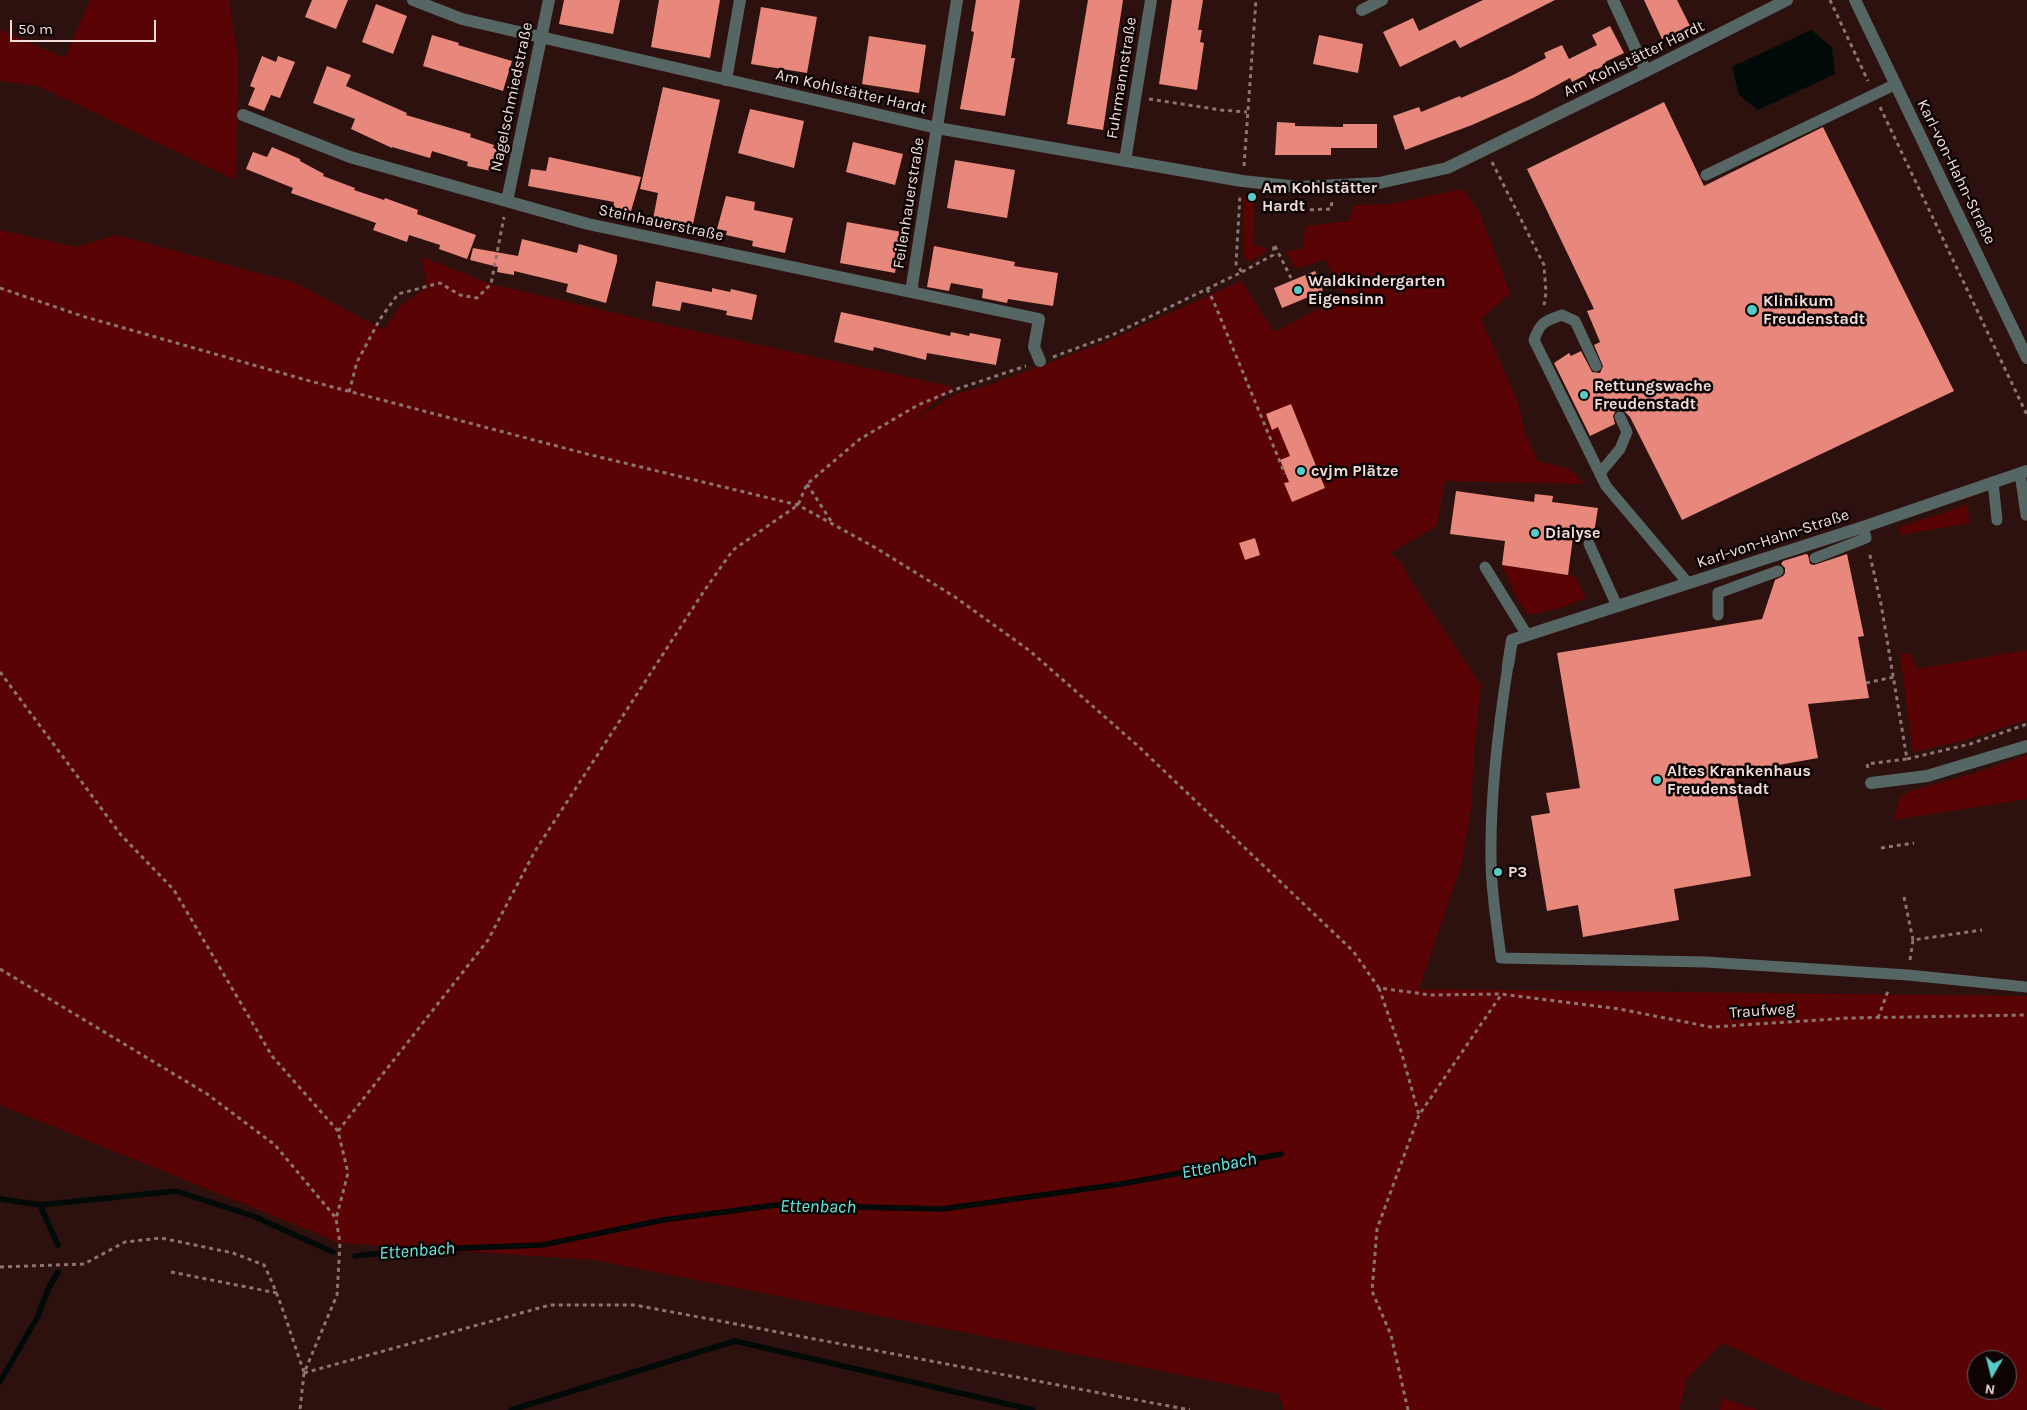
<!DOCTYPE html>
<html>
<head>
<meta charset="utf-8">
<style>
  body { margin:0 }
  #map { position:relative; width:2027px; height:1410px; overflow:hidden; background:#2d110e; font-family:Karla,sans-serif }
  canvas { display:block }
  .north { position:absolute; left:1967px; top:1350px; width:50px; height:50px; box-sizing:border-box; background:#0d0303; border:1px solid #685a59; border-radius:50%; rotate:188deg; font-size:14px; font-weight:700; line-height:20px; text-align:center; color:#f1ddda }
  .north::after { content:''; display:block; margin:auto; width:18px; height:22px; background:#55cdc6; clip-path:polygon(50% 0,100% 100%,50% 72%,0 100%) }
  .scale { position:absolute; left:10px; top:20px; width:146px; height:22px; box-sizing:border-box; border:2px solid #f1ddda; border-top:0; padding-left:6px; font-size:15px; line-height:18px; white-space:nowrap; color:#f1ddda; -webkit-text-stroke:4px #0d0303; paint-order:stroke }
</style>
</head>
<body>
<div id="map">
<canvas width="2027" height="1410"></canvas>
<div class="north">N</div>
<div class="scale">50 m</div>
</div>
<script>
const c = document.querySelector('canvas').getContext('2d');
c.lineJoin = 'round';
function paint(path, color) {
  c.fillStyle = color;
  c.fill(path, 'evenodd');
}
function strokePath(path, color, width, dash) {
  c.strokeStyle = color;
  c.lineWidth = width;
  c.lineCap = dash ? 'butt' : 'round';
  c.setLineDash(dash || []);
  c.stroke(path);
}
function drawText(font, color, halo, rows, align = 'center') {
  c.font = font + ' Karla,sans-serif';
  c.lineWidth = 5;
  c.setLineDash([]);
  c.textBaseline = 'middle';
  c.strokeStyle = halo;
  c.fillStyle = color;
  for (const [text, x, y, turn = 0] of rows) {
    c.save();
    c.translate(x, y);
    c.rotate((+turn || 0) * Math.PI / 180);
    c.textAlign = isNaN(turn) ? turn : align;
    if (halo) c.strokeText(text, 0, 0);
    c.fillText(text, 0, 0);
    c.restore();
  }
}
paint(new Path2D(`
  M90,0H229L238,58L236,180L38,86L0,81V30L65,58Z
  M1463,189L1479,211L1510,293L1481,319L1517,399L1525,433L1538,461L1570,469L1584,484L1445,481L1437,526L1390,553L1402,563L1410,580L1481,685L1474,752L1471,809L1462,863L1419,989L2027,996V1410H1883L1802,1380L1723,1343L1687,1378L1679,1410H1284L1279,1394L594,1260L340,1243L0,1105V230L76,247L116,235L296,283L384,330L400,306L427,287L422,257L491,284L658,323L954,387L911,422L956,394L992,384L1108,341L1241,281L1274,332L1345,295L1325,259L1296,269L1286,251L1302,249L1306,226L1349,221L1354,205L1390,204ZM1977,1360H2007V1390H1977Z
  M1243,197L1254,198L1253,246L1266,247L1265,253L1248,262L1244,254Z
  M1967,505L1970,523L1900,535V527Z
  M1502,565L1575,576L1586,598L1560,608L1529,615L1518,600Z
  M2027,650V720L1966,740L1913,752L1900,654L1911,653L1916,669Z
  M2027,755V799L1894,820L1900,797L1910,791L1978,772Z
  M1723,1398L1757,1410H1719Z`), '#590305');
paint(new Path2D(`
  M1811,30L1832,47L1835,74L1758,110L1739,95L1732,67Z`), '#000a09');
strokePath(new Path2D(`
  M0,1199L40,1205L176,1191L253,1216L333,1252
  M40,1205L58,1245
  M355,1256L409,1250L542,1245L663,1220L776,1205L942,1209L1121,1184L1281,1154
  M0,1382L38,1316L49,1287L58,1272
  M511,1410L735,1341L1033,1410`), '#000a09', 5.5);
paint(new Path2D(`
  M312,0H348L336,29L305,17Z
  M564,0H620L613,34L559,24Z
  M659,0H720L710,58L651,47Z
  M976,0H1020L1011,58H1015L1005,116L960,109L974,32L971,31Z
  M1088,0H1123L1103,130L1067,124Z
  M1172,0H1203L1198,30H1202L1200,42L1204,43L1197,90L1159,84Z
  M1483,0H1555L1460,48L1455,40L1400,67L1383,32L1413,18L1419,31Z
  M1644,0H1677L1690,26L1662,39Z
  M376,4L407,16L393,54L362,42Z
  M761,7L817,17L807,73L751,64Z
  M1610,26L1624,53L1605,62L1607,64L1572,82L1570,78L1533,98L1472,125L1405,150L1393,116L1419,107L1421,112L1460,96L1461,98L1511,76L1546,58L1544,53L1562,45L1569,59L1597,45L1592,35Z
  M432,35L459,43L458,45L512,61L503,91L423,66Z
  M1319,35L1363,44L1358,73L1313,64Z
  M869,36L926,45L919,93L862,84Z
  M262,56L276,62L278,56L295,62L280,98L271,95L264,111L248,105L255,88L250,86Z
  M327,66L351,75L346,86L407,113L406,115L471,134L470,137L494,145L493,148L502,151L496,172L467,166L468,162L432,151L430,158L392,147V148L351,129L355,119L313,103Z
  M663,87L720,100L693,224L689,223L688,227L653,219L658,193L640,189Z
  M1664,102L1704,186L1823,127L1954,391L1682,520L1630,417L1624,411L1616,410L1613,416L1615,424L1590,436L1554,363L1569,353L1571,356L1581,351L1592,372L1600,373L1603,366L1594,345L1600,342L1587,311L1594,309L1527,169Z
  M750,109L804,121L794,168L738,153Z
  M1277,122L1295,123V126L1343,127V124H1377V148H1331V155H1275Z
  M853,142L903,154L895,185L846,172Z
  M272,147L300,159V161L324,174L323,176L355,188L354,190L384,200L385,198L418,210L417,214L476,235L467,259L439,249L440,245L409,235L407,242L373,230L376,223L291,193L293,188L246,169L253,152L267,157Z
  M549,157L641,177L631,211L613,207L614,202L528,186L531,169L546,171Z
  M955,160L1015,170L1007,218L947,208Z
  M726,196L755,202L754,210L793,218L785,253L752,246L753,241L726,235L727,231L717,229Z
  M847,222L902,232L895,273L840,263Z
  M522,239L577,253L579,244L617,255V261L606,303L566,292L568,284L514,271V275L497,272L498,267L470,260L473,248L518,256Z
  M934,246L1015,262L1014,266L1058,273L1053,306L1008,299L1007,303L982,298L983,289L951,283L949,291L927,287Z
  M1315,271L1323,291L1282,308L1274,288Z
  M656,281L712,292V288L730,292L731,289L757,295L752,320L726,315L727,311L682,302L680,311L652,306Z
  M841,312L950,336L951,332L969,336L970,333L1001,339L996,365L927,353L926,360L874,347L873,351L834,342Z
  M1291,404L1325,488L1292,502L1284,483L1289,482L1280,460L1290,456L1278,427L1272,430L1266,414Z
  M1456,491L1534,502L1535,494L1553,496L1552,502L1598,508L1594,533L1574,530L1568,575L1502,565L1505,541L1450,534Z
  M1255,538L1260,555L1245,560L1239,543Z
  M1806,554L1808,555L1810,564L1814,565L1847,554L1864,636L1858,637L1869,698L1808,704L1818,758L1733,773L1751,876L1674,889L1679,920L1583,937L1578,905L1547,911L1531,816L1550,813L1546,793L1580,788L1557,653L1762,619L1775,580L1783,576L1785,573V568L1781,564L1783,561Z`), '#e8887c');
strokePath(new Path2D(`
  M1830,0L1868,81
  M1149,99L1221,110L1247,112
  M1880,107L2027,415
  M1492,162L1544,265L1546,293L1544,305
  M1244,166L1256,0
  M1278,211L1331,209L1332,200
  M1275,246L1291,278
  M1242,272L1273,255L1274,246
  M0,288L82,316L306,380L587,454L798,505L876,548L955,597L1030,651L1138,746L1353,951L1379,988L1431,995L1501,994L1619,1009L1711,1027L1849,1018L2027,1015
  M1207,289L1213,300L1285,474
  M1053,357L1112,335L1242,272L1236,264L1240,195
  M349,392L357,362L380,319L398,294L440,283L460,295L477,298L491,284L504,217
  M807,484L833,524
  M0,672L121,835L174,890L272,1056L338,1131L348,1173L336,1219L340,1243L337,1295L304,1373L300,1410
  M1866,683L1894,677
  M1907,759L1970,744L2027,724
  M1868,768L1867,764L1907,759L1881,604L1869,551
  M1881,848L1914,843
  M1904,897L1913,940
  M1910,960L1913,940L1982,930
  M0,969L207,1094L275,1145L336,1218
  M1379,988L1401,1051L1419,1115
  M1878,1018L1889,988
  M338,1131L488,940L535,851L704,591L733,550L798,505L807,484L860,439L918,405L954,390L1026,366
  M0,1267L84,1264L125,1242L161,1238L233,1253L264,1265C281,1299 291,1336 304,1372
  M171,1272L277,1293
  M304,1373L550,1305H635L1190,1410
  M1408,1410L1391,1335L1372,1291L1377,1229L1419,1115L1501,995`), '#8c7471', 3, [4, 4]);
strokePath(new Path2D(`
  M1706,175L1896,84
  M1596,366L1575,321L1562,315C1544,321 1540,323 1534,340L1606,486L1688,583
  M1600,473L1620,449L1627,432L1620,417
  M2020,473L2026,515
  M1993,482L1997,520
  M1589,544L1617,606
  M1815,558L1866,538L1863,527
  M1485,567L1527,635
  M1718,615V593L1778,571
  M1508,665C1498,729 1490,794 1491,859C1491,892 1497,926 1501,958L1706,962L1908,975L2027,987`), '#556665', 11);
strokePath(new Path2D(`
  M413,0L462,19L937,128L1242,181L1299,187L1379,183L1447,168L1646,71L1787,0
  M1613,0L1646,71
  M1855,0L2027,358
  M1362,10L1382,0
  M726,80L740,0
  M243,115L350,157L588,224L1039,319L1034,347L1040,361
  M1125,161L1151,0
  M507,201L549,0
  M911,292L957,0
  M1508,665L1512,640L1863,527L2027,471
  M1871,783L1927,776L2027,746`), '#556665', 12);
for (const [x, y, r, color] of [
  [1252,197,5,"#55cdc6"],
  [1298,290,5,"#55cdc6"],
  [1752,310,6,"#55cdc6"],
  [1584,395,5,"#55cdc6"],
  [1301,471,5,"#55cdc6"],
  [1535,533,5,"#55cdc6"],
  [1657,780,5,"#55cdc6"],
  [1498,872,5,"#55cdc6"]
]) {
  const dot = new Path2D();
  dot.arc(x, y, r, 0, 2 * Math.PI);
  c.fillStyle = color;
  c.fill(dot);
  strokePath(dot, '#0d0303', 2);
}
drawText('16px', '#f1ddda', '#0d0303', [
  ["Am Kohlstätter Hardt",1634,59,-26],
  ["Fuhrmannstraße",1122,78,-81],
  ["Am Kohlstätter Hardt",851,92,13],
  ["Nagelschmiedstraße",512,97,-78],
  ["Karl-von-Hahn-Straße",1956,172,64],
  ["Feilenhauerstraße",909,203,-81],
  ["Steinhauerstraße",661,223,12],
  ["Karl-von-Hahn-Straße",1773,539,-18],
  ["Traufweg",1762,1011,-4]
]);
drawText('bold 16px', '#f1ddda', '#0d0303', [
  ["Am Kohlstätter",1262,188],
  ["Hardt",1262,206],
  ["Waldkindergarten",1308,281],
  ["Eigensinn",1308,299],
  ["Klinikum",1763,301],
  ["Freudenstadt",1763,319],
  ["Rettungswache",1594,386],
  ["Freudenstadt",1594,404],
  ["cvjm Plätze",1311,471],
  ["Dialyse",1545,533],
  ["Altes Krankenhaus",1667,771],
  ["Freudenstadt",1667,789],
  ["P3",1508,872]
], 'left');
drawText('italic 18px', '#62ebe3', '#0d0303', [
  ["Ettenbach",1219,1166,-11],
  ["Ettenbach",818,1207,1],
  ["Ettenbach",417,1251,-4]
]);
</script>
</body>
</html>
